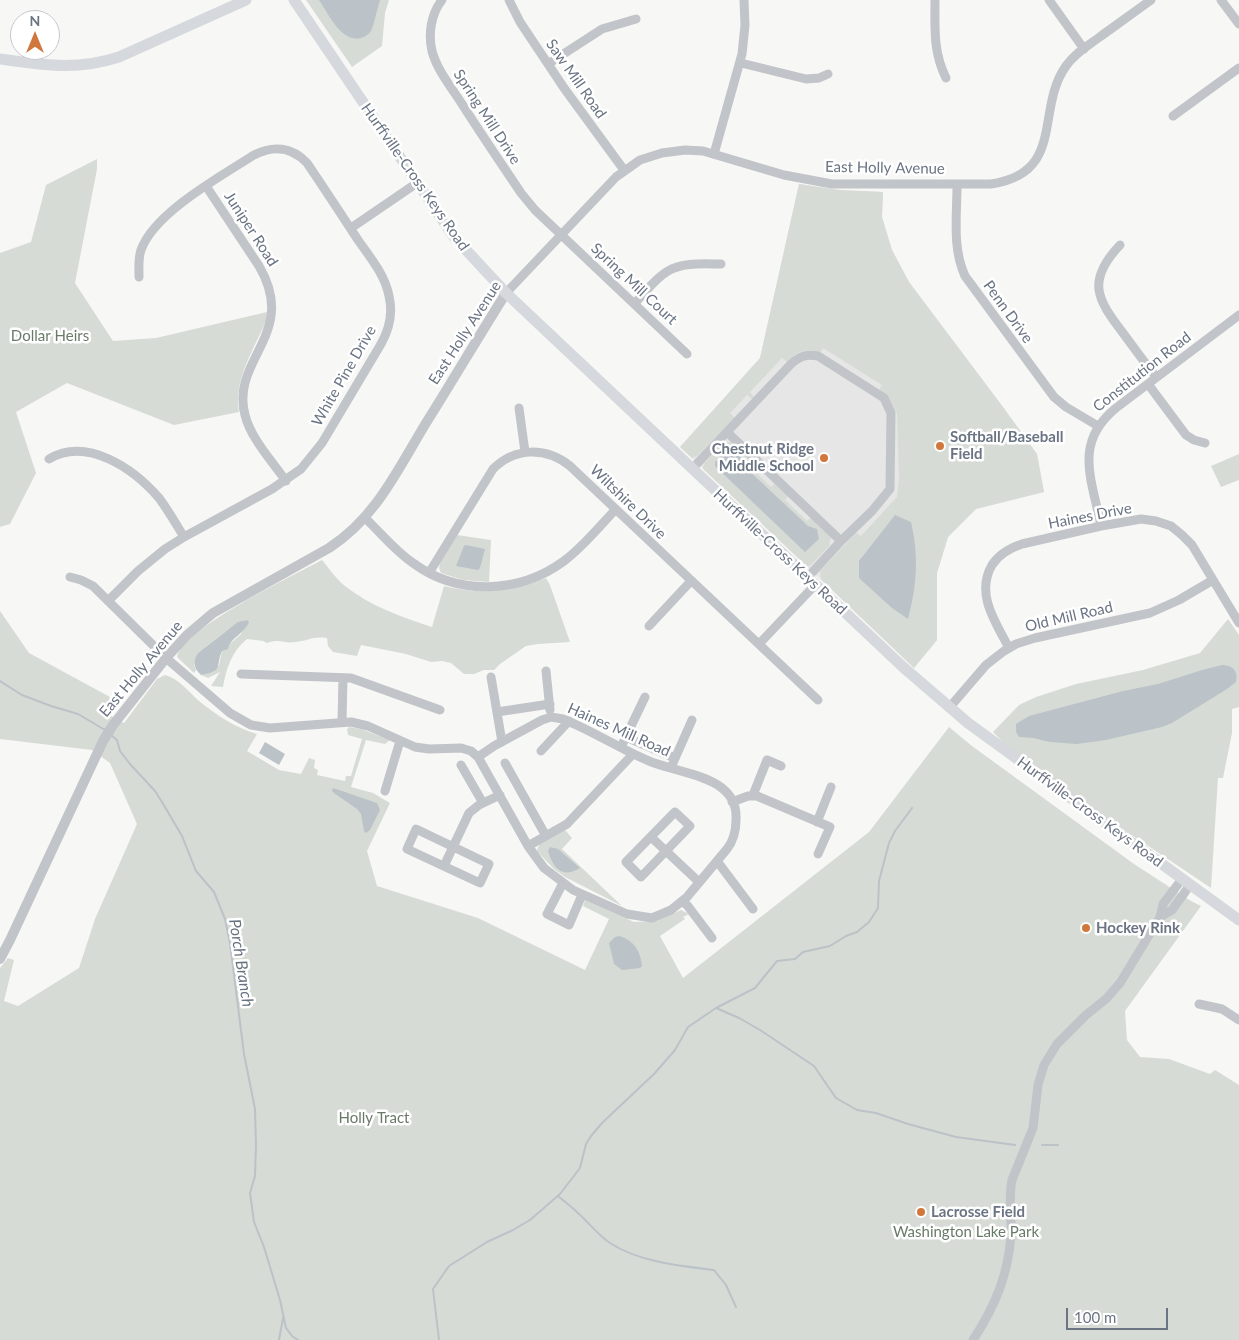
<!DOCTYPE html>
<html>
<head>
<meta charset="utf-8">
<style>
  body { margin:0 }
  #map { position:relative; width:1239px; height:1340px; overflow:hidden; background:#f7f7f5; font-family:Lato,sans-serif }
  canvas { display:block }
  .north { position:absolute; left:10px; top:10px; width:50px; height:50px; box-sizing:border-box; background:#fff; border:1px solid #c3c7cd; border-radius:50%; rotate:0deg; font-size:14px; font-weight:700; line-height:20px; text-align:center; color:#6a7483 }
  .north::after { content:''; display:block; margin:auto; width:18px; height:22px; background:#d1773c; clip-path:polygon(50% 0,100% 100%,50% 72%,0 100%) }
  .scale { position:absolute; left:1066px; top:1308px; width:102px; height:22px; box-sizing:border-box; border:2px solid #6a7483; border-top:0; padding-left:6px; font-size:15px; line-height:18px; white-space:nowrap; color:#6a7483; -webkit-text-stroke:4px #fff; paint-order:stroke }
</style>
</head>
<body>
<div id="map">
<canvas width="1239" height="1340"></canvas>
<div class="north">N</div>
<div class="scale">100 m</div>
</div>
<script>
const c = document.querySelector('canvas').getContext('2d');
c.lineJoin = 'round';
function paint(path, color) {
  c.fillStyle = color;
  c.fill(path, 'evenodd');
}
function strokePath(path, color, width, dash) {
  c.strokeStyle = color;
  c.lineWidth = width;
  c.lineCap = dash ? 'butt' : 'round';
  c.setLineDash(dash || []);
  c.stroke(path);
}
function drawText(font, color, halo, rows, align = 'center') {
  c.font = font + ' Lato,sans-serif';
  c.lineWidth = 5;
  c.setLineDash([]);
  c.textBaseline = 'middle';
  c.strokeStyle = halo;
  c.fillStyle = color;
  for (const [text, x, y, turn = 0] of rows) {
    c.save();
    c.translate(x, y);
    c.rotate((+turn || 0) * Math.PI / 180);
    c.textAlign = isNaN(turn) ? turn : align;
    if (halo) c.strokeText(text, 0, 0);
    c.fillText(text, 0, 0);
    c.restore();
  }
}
paint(new Path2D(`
  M799,184L840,190L883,192L882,217L892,250L909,282L1003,407L1037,454L1044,492L976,509L948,537L937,573V640L914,668L680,447L760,358Z`), '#e5e6e5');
paint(new Path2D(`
  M306,0H389L385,13L382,46L352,67Z
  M97,159V169L75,283L113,341L156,338L267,312L266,321C254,349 233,381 239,412L174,425L67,383L16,412L36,473L10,524L0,527V253L31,242L46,185Z
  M799,184L840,190L883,192L882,217L892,250L909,282L1003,407L1037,454L1044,492L976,509L948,537L937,573V640L914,668L821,579L820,571L856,533L861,536L897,497L899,478L897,414L888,397L879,390L882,385L823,348L820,353C806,347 796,352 787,362L782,358L750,392L754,397L752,399L747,395L730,413L735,418L697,456L692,458L680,447L760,358Z
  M728,442L732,443L753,461L749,466L771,487L775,483L789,495L785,500L807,521L812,517L831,537L829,546L810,566H807L703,469L704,464L723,443Z
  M1239,454V480L1221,487L1211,466Z
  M457,535L491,540L489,582L463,580L441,573L439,568L440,563Z
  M322,560C329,568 336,579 345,586C370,606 402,617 432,627L444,586C480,595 512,592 546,578L550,585L570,642L538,644L526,646L500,664L494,670H484L474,674H464L451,663L442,661L431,662L406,654L361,645L357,656L333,652L328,646L327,638C312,636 308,641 295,642C284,644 281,638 267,643L263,641L247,639C232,651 226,669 223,687L211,686L220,672L208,678L201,675L213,672L219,665L222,651L241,634L247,620L244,621L225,632L198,653L194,665L196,670L194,673L177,657C182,629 294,575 322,560Z
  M0,611L29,653L110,697L104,712L124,723L157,679L165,675C179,679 188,691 199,701C218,716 234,727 257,734L247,751L279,770L301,774L309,758L315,760L314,768L318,770L317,775L345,781L346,776H351L362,739L348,735L347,729L349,727L361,729L390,740L385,744L366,740L351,787L373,793L390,803L367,851L377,886L478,918L585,970L609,919L583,906L585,900L634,922L657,921L681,910L689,914L683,917L685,919L660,936L683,978L869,832L949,727L972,746L1134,864L1191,901L1201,906L1125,1011L1127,1040L1140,1057L1169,1059L1210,1074L1215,1070L1239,1085V1340H0V968L8,958L14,960L4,1001L18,1006L79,968L95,919L137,824L110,763L92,750L0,739Z
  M1228,619L1239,635V707L1232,709V733L1223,778H1218L1211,888L1102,815L1009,748L993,732L1019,705L1036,697L1076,684L1143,670L1200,653Z
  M565,830L572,838L562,849L622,906L565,877L554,869L537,851C539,839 555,835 565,830Z`), '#d6dcd5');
paint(new Path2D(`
  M319,0H380C377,9 375,22 371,31C369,34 365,37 361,38C341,43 328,13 319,0Z
  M729,449L739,452L745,467L808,526L817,529L819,539L805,552L715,466V462Z
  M895,515L911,522C919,556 917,585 908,619L892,608L859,578V561Z
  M466,545L485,549L480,568L478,570L456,566L464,546Z
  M247,620L249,622C244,634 230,638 228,649L222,651C215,667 224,671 201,675C193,668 193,661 198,653L238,622Z
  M1222,665C1232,665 1239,671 1236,682L1227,689L1172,723L1162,727L1106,740L1077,744L1050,742L1033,738L1019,737L1016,732V724L1029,716L1123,691L1158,684L1202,670Z
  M265,742L285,754L279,765L259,753Z
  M333,788L377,803L380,810L370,830L366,833L364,831L361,814L357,809L334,793L332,791Z
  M550,847L558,849L580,868C562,879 553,868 548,851Z
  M619,936C634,940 641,952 642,966L640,968L622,970L614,964L609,943L615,937Z`), '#bbc2c8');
strokePath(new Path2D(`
  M0,681L22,695L51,706L78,714L105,730
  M111,735L117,740L120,751L130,764L155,791L162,802L182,836L196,871L214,892L225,919L230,943L244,1054L255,1109L256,1145L255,1176L250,1193L254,1222L264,1247L280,1300L286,1328L292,1336L298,1340
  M716,1008L739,1018L760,1030L814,1066L836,1098L857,1110L876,1113L908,1124L956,1137L1015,1145
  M1042,1145H1058
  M558,1196C565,1202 572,1207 579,1214C589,1223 598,1235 610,1243C639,1262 680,1266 714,1270L726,1285L736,1307
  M279,1340L283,1318
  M439,1340L433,1289L449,1266L487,1242L513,1230L530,1220L560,1194L580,1168L586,1144L591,1136L602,1123L654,1074L675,1050L688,1027L716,1008L755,988L777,961L795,959L803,952L830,946L846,936L857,932L869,922L878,908L879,881L889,843L895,831L912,808`), '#bbc2c8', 2);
strokePath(new Path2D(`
  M442,0C431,14 428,34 432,51C437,70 451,87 462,104C481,134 501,163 521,193L535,210L687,354
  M509,0L520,22L564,88L624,170
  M935,0C935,29 933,52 946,78
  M1049,0L1084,49
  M1221,0L1239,24
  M741,63L806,79L819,78L828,74
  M548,64L602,29L636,19
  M1173,116L1239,68
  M714,154L742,54L745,25L744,0
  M957,185C957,215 952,248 965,276L1054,397L1066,407L1098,426
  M206,186L259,266C299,334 230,359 245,415C251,439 272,461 286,481
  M351,228L417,183
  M1120,245C1086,281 1097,299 1123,333C1134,348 1145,363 1156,377
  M506,293L616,177L640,160L662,153L685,150L703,151L784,175L832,184H991C1066,173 1035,109 1066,66C1075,53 1089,45 1101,36C1118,24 1134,12 1151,0
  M635,303C645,293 655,278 668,271C683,262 704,264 721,264
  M1148,384L1186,435L1194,440L1205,443
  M519,408L525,452
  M727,432L841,541L807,578
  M49,459C87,436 134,469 159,498C168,510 176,524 184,537
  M692,469L791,364C800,356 806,354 818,356L884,398L891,413L890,489L872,511L841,541
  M365,518C381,533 395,551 413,563C458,596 519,594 564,561C583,547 599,527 615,510
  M1101,526C1092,479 1073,443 1116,408L1239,315
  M429,573L493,469C515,447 546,447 570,466L818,700
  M70,577L81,580L93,586L166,658L230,713L251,725L270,728L351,722L368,726L415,747L429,749L461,748L471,751L478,757L494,746L542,720L551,717L563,719C593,731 620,749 649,761C679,774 739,775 736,820C736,831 734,840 727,849L687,897L671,910L652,918L627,914L573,890L544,868L528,846L478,757
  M108,601L138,571L165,549L184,537L272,489L301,469L322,443L381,344C389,330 393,313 389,296C385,275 370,257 358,240C341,214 324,188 307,163C292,147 273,145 254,155C221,176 154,213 141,250C138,259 139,268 139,277
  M649,626L691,581
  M759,644L815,585
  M1009,648C996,623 975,594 992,565C999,554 1010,548 1022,544L1101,526L1141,519L1156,521L1171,526L1182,535L1192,545L1239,623
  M546,671L550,710
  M241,674L351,678L440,710
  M491,677L502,742
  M949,708L986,665L1004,651L1016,644L1035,638L1150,613L1179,600L1213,580
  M497,712L550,704
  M342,722L343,678
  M626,737L675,758
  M621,747L645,697
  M541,751L569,721
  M505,763L546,836
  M673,763L692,720
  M461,765L483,803
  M385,791L400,741
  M753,795L767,760L781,766
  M732,802L748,796H757L830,827L818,854
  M675,812L690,826L641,877L626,862Z
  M817,822L831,787
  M416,829L489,864L480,883L407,849Z
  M651,837L699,882
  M528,846L567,824L633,754
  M717,861L753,909
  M444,866L469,813L479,805L500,795
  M563,883L547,914L569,925L582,895
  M682,902L687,905L712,938
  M1160,917L1172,910L1190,885
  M1199,1004L1222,1009L1239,1020
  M973,1340C995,1306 1008,1276 1011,1235C1012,1217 1008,1198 1012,1180L1033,1128L1038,1085L1044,1065L1057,1044L1086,1015L1106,999L1120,983L1160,917L1163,904L1182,879`), '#c1c4c8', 9);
strokePath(new Path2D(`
  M0,959L10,940L103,741L113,725L166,658L187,635L213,613L329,548C376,518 398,469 426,423C453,380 479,336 506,293`), '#c1c4c8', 10);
strokePath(new Path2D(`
  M294,0L454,237L506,293L903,667L968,723L1239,920
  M0,59C44,65 76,71 119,57L246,0`), '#d5d8dc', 11);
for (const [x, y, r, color] of [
  [940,446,5,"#d1773c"],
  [824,458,5,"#d1773c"],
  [1086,928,5,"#d1773c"],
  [921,1212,5,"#d1773c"]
]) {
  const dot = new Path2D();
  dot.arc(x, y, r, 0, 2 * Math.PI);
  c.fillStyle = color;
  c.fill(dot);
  strokePath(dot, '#fff', 2);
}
drawText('15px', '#6a7483', '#fff', [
  ["Saw Mill Road",576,79,55],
  ["Spring Mill Drive",487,117,57],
  ["East Holly Avenue",885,168,1],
  ["Hurffville-Cross Keys Road",415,177,55],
  ["Juniper Road",251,229,57],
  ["Spring Mill Court",634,284,43],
  ["Penn Drive",1008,312,54],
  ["East Holly Avenue",465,333,-57],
  ["Constitution Road",1142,372,-38],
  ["White Pine Drive",344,376,-60],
  ["Wiltshire Drive",628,502,44],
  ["Haines Drive",1090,516,-11],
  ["Hurffville-Cross Keys Road",780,552,43],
  ["Old Mill Road",1069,617,-13],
  ["East Holly Avenue",141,669,-50],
  ["Haines Mill Road",619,730,24],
  ["Hurffville-Cross Keys Road",1090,812,36]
]);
drawText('15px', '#697b68', '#fff', [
  ["Dollar Heirs",50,336],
  ["Holly Tract",374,1118],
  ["Washington Lake Park",966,1232]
]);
drawText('bold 15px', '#6a7483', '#fff', [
  ["Softball/Baseball",950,437],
  ["Field",950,454],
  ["Chestnut Ridge",814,449,"right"],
  ["Middle School",814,466,"right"],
  ["Hockey Rink",1096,928],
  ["Lacrosse Field",931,1212]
], 'left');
drawText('italic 16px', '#66737f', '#fff', [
  ["Porch Branch",241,963,81]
]);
</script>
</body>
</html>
